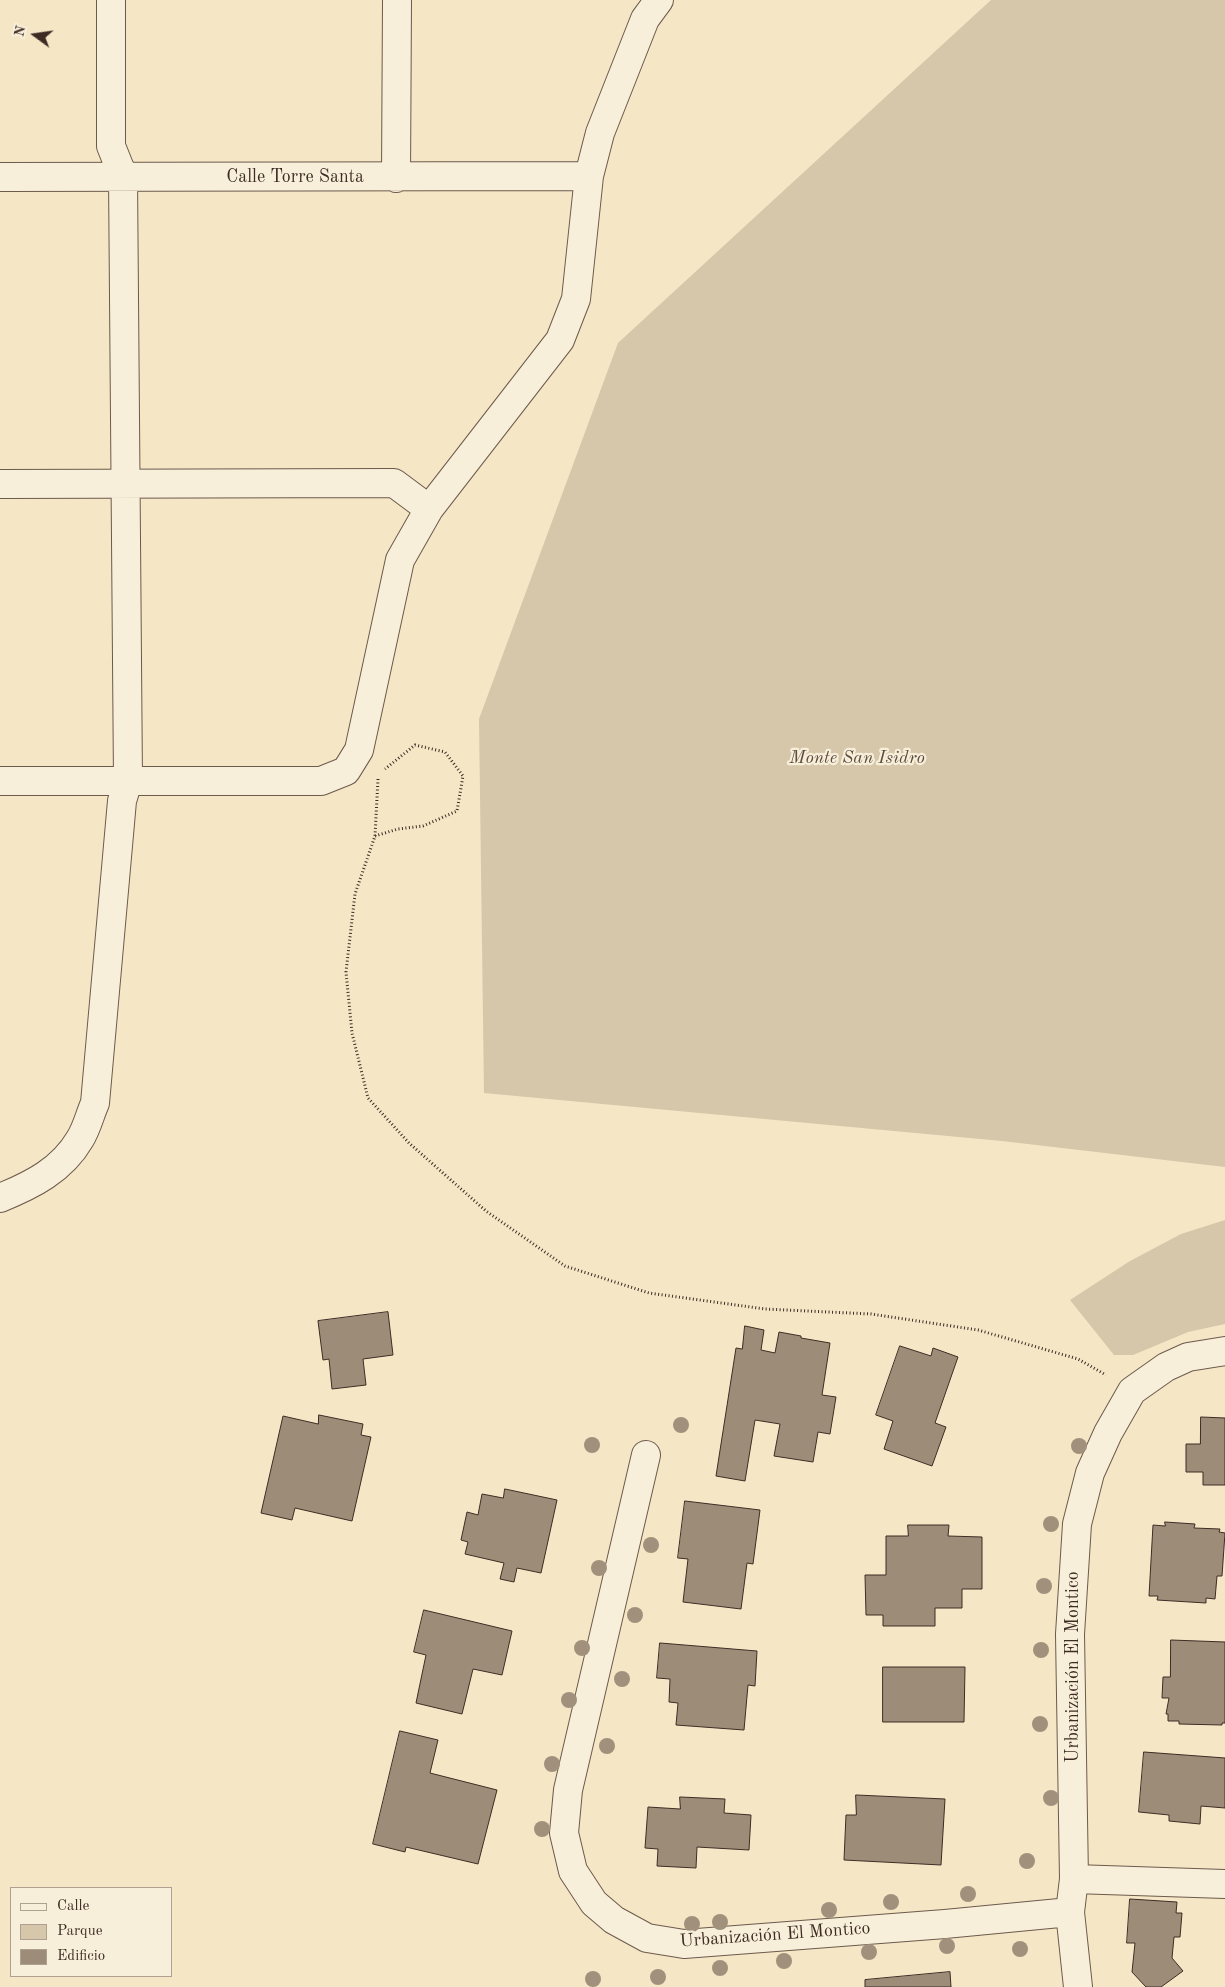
<!DOCTYPE html>
<html>
<head>
<meta charset="utf-8">
<style>
  body { margin:0 }
  #map { position:relative; width:1225px; height:1987px; overflow:hidden; background:#f5e6c6; font-family:"Old Standard TT",serif }
  canvas { display:block }
  .legend { position:absolute; left:10px; top:1887px; width:162px; height:90px; box-sizing:border-box; background:#f8efda; border:1px solid #aea191; margin:0; padding:6px 9px; list-style:none; font-size:15px; color:#3e2c24 }
  .legend li { display:flex; align-items:center; gap:10px; height:25px }
  .legend b { width:25px; border:1px solid #aea191 }
  .north { position:absolute; left:10px; top:10px; width:50px; height:50px; -webkit-text-stroke:4px #f8efda; paint-order:stroke; rotate:284deg; font-size:14px; font-weight:700; line-height:20px; text-align:center; color:#3e2c24 }
  .north::after { content:''; display:block; margin:auto; width:18px; height:22px; background:#3e2c24; clip-path:polygon(50% 0,100% 100%,50% 72%,0 100%) }
</style>
</head>
<body>
<div id="map">
<canvas width="1225" height="1987"></canvas>
<ul class="legend">
<li><b style="height:6px;background:#f8efda"></b>Calle</li>
<li><b style="height:14px;background:#d6c6aa"></b>Parque</li>
<li><b style="height:14px;background:#9d8d78"></b>Edificio</li>
</ul>
<div class="north">N</div>
</div>
<script>
const c = document.querySelector('canvas').getContext('2d');
c.lineJoin = 'round';
function paint(path, color) {
  c.fillStyle = color;
  c.fill(path, 'evenodd');
}
function strokePath(path, color, width, dash) {
  c.strokeStyle = color;
  c.lineWidth = width;
  c.lineCap = dash ? 'butt' : 'round';
  c.setLineDash(dash || []);
  c.stroke(path);
}
function drawText(font, color, halo, rows, align = 'center') {
  c.font = font + ' "Old Standard TT",serif';
  c.lineWidth = 4.5;
  c.setLineDash([]);
  c.textBaseline = 'middle';
  c.strokeStyle = halo;
  c.fillStyle = color;
  for (const [text, x, y, turn = 0] of rows) {
    c.save();
    c.translate(x, y);
    c.rotate((+turn || 0) * Math.PI / 180);
    c.textAlign = isNaN(turn) ? turn : align;
    if (halo) c.strokeText(text, 0, 0);
    c.fillText(text, 0, 0);
    c.restore();
  }
}
paint(new Path2D(`
  M991,0H1225V1167L1002,1141L484,1093L479,719L618,343Z
  M1225,1220V1324L1188,1332L1133,1355H1114L1070,1300L1130,1261L1181,1234Z`), '#d6c6aa');
const building = new Path2D(`
  M388,1312L393,1355L363,1359L366,1385L332,1389L329,1359L323,1360L318,1321Z
  M745,1326L764,1330L761,1350L775,1353L779,1332L801,1336V1338L830,1343L822,1395L836,1397L830,1434L818,1432L813,1462L774,1456L780,1424L755,1420L745,1481L716,1476L736,1348L742,1349Z
  M900,1346L931,1356L933,1348L958,1357L935,1423L946,1427L932,1466L884,1449L893,1421L876,1415Z
  M319,1415L363,1424L361,1435L371,1437L352,1521L295,1508L292,1520L261,1513L283,1416L318,1424Z
  M1201,1417L1225,1418V1485H1203V1472H1186V1444H1200Z
  M505,1489L557,1500L541,1573L517,1568L514,1582L500,1579L504,1563L465,1554L468,1542L461,1540L467,1512L478,1515L482,1494L503,1498Z
  M685,1501L760,1510L753,1564L747,1563L741,1609L683,1602L688,1559L678,1558Z
  M1165,1522L1195,1524L1194,1528L1220,1529L1219,1532L1225,1533L1222,1576H1217L1215,1599L1206,1598V1603L1157,1600L1158,1596H1149L1153,1525L1165,1526Z
  M908,1525H949L948,1536L982,1537V1589H962V1608H935V1626H883V1615H866L865,1575H886V1536H908Z
  M424,1610L512,1631L502,1675L473,1669L462,1714L416,1703L426,1655L414,1652Z
  M1171,1640L1225,1642V1723H1222V1725L1179,1724V1721H1168V1714H1166L1169,1698H1162L1163,1677H1170Z
  M660,1643L757,1651L755,1686L748,1685L744,1730L676,1725L678,1703L669,1702L670,1679L657,1678Z
  M883,1667H965L964,1722H883Z
  M400,1731L438,1740L430,1773L497,1790L478,1864L406,1847L405,1852L373,1844Z
  M1144,1752L1225,1758V1808L1201,1806L1200,1824L1169,1821V1815L1139,1812Z
  M856,1795L945,1799L941,1865L844,1860L846,1815H856Z
  M680,1797L725,1799L724,1813L751,1815L749,1850L697,1847L696,1868L657,1866L658,1849L645,1848L648,1807L680,1809Z
  M1130,1899L1177,1902L1176,1913H1182L1180,1937H1174L1172,1958L1183,1971L1161,1987H1146L1132,1972L1135,1943H1127Z
  M950,1972L951,1987H865V1980Z`);
paint(building, '#9d8d78');
strokePath(building, '#3e2c24', 1);
const minor = new Path2D(`
  M0,177C196,175 393,178 589,176
  M396,178L397,0
  M0,484L394,483L429,509
  M0,781H128L123,176L111,146V0
  M0,1198C32,1185 62,1170 80,1139C87,1128 90,1114 95,1103L122,801L128,781H321L346,771L359,750L400,560L429,509L560,340L576,299L589,176L600,133L645,19L659,0
  M646,1455L568,1790L564,1833L573,1871L594,1903L614,1920L647,1938L684,1944L945,1924L1070,1912
  M1074,1879L1225,1884
  M1078,1987L1070,1912L1074,1879L1070,1634L1077,1524L1090,1473L1108,1433L1132,1391L1166,1367L1188,1357L1225,1351`);
strokePath(minor, '#6c5a4c', 30);
strokePath(new Path2D(`
  M378,779L375,836L355,894L346,972L352,1033L368,1098L409,1143L486,1211L565,1266L649,1293L765,1309L871,1314L978,1330L1078,1359L1106,1375
  M375,836L398,829L423,826L457,811L463,776L445,752L415,745L385,769`), '#3e2c24', 3, [1, 2.5]);
strokePath(minor, '#f8efda', 28);
c.fillStyle = '#a1917c';
for (const [x, y] of [
  [681,1425],
  [592,1445],
  [1079,1446],
  [1051,1524],
  [651,1545],
  [599,1568],
  [1044,1586],
  [635,1615],
  [582,1648],
  [1041,1650],
  [622,1679],
  [569,1700],
  [1040,1724],
  [607,1746],
  [552,1764],
  [1051,1798],
  [542,1829],
  [1027,1861],
  [968,1894],
  [891,1902],
  [829,1910],
  [720,1922],
  [692,1924],
  [947,1946],
  [1020,1949],
  [869,1952],
  [784,1961],
  [720,1968],
  [658,1977],
  [593,1979]
]) {
  c.beginPath();
  c.arc(x, y, 8, 0, 2 * Math.PI);
  c.fill();
}
drawText('18px', '#3e2c24', '#f8efda', [
  ["Calle Torre Santa",295,177],
  ["Urbanización El Montico",1073,1667,-90],
  ["Urbanización El Montico",775,1935,-4]
]);
drawText('italic 18px', '#5c4b3f', '#f8efda', [
  ["Monte San Isidro",857,758]
]);
</script>
</body>
</html>
